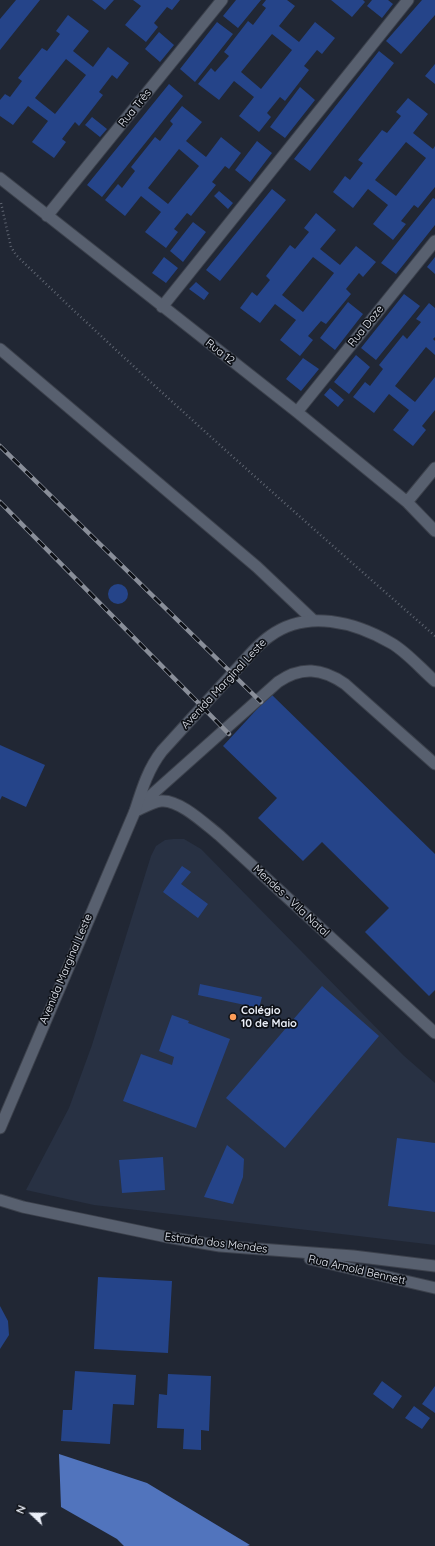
<!DOCTYPE html>
<html>
<head>
<meta charset="utf-8">
<style>
  body { margin:0 }
  #map { position:relative; width:435px; height:1546px; overflow:hidden; background:#212734; font-family:Quicksand,sans-serif }
  canvas { display:block }
  .north { position:absolute; left:12px; top:1494px; width:40px; height:40px; -webkit-text-stroke:3px #0d1016; paint-order:stroke; rotate:292deg; font-size:11px; font-weight:700; line-height:16px; text-align:center; color:#ebeff8 }
  .north::after { content:''; display:block; margin:auto; width:14px; height:18px; background:#ebeff8; clip-path:polygon(50% 0,100% 100%,50% 72%,0 100%) }
</style>
</head>
<body>
<div id="map">
<canvas width="435" height="1546"></canvas>
<div class="north">N</div>
</div>
<script>
const c = document.querySelector('canvas').getContext('2d');
c.lineJoin = 'round';
function paint(path, color) {
  c.fillStyle = color;
  c.fill(path, 'evenodd');
}
function strokePath(path, color, width, dash) {
  c.strokeStyle = color;
  c.lineWidth = width;
  c.lineCap = dash ? 'butt' : 'round';
  c.setLineDash(dash || []);
  c.stroke(path);
}
function drawText(font, color, halo, rows, align = 'center') {
  c.font = font + ' Quicksand,sans-serif';
  c.lineWidth = 3.5;
  c.setLineDash([]);
  c.textBaseline = 'middle';
  c.strokeStyle = halo;
  c.fillStyle = color;
  for (const [text, x, y, turn = 0] of rows) {
    c.save();
    c.translate(x, y);
    c.rotate((+turn || 0) * Math.PI / 180);
    c.textAlign = isNaN(turn) ? turn : align;
    if (halo) c.strokeText(text, 0, 0);
    c.fillText(text, 0, 0);
    c.restore();
  }
}
paint(new Path2D(`
  M173,839H184L201,849L403,1055L435,1083V1245L94,1205L26,1190L69,1108L92,1045L151,856L156,846L165,840Z`), '#283143');
paint(new Path2D(`
  M59,1454L147,1483L250,1545L247,1546H124L117,1539L61,1507Z`), '#5174bd');
paint(new Path2D(`
  M16,0H40L0,50V19Z
  M92,0H114L105,10Z
  M133,0H180L172,10L167,7L154,23L158,27L146,42L125,25L141,6Z
  M236,0H261L238,28L223,16Z
  M266,0H287L295,6L279,26L299,42L315,22L335,38L322,54L317,50L304,66L309,70L285,101L280,97L267,113L271,117L259,132L239,116L254,97L234,81L219,100L198,84L211,68L215,72L229,56L224,52L248,21L253,25L266,8L262,5ZM272,34L292,50L261,89L241,72Z
  M331,0H363L365,2L352,17Z
  M372,0H388L393,4L382,18L367,6Z
  M422,0H435V15L401,54L386,41Z
  M68,15L89,31L73,51L93,67L108,47L129,63L117,79L112,75L99,92L103,95L79,126L75,122L62,139L66,142L54,158L32,142L48,121L28,106L13,125L0,116V100L5,94L10,97L22,81L18,78L42,48L47,51L60,34L56,31ZM66,59L86,75L55,114L35,98Z
  M217,22L233,34L195,82L180,69Z
  M159,32L174,45L160,62L145,49Z
  M379,51L394,63L310,171L294,159Z
  M435,64V84L425,76Z
  M169,84L183,96L102,197L87,185Z
  M300,87L315,100L285,138L270,127Z
  M408,98L428,114L413,133L433,149L435,146V187L418,208L414,205L401,221L406,224L393,240L373,224L388,205L368,189L353,208L333,192L345,176L350,180L363,163L358,160L382,130L387,133L401,116L396,112ZM406,142L426,158L396,196L375,180Z
  M182,106L202,122L186,141L206,157L221,137L241,153L229,169L225,166L212,182L216,185L191,216L187,213L174,229L178,232L166,248L145,232L161,212L141,196L125,216L105,200L118,184L122,188L135,171L131,167L155,137L160,141L173,124L170,121ZM179,149L199,166L168,204L148,188Z
  M92,117L107,129L100,137L85,125Z
  M257,141L272,153L250,182L235,170Z
  M272,189L286,200L220,281L206,270Z
  M219,191L233,203L228,209L214,196Z
  M433,198L435,199V225L396,274L381,263Z
  M316,213L336,230L320,249L340,265L356,246L376,262L363,277L359,273L346,289L351,294L326,324L321,321L308,336L313,340L300,356L280,340L296,320L275,304L260,323L240,308L252,292L257,296L270,280L266,276L290,245L295,249L309,232L304,228ZM313,257L334,273L303,312L282,295Z
  M193,222L206,232L183,262L170,251Z
  M164,257L178,268L166,283L152,273Z
  M435,257V274L427,267Z
  M196,282L209,293L204,300L189,289Z
  M404,294L420,306L376,360L361,348Z
  M348,302L363,314L335,350L320,338Z
  M429,303L435,308V337L433,339L435,341V355L426,347L395,386L415,402L435,377V410L422,426L426,430L413,446L393,430L409,410L389,394L374,413L353,397L365,382L370,386L383,369L379,365L403,335L407,339L421,322L416,319Z
  M356,355L370,367L349,394L334,382Z
  M303,358L319,369L301,391L286,379Z
  M330,388L344,400L338,407L324,395Z
  M108 594a10 10 0 1 1 20 0a10 10 0 1 1-20 0Z
  M271,694L435,854V990L429,996L365,932L389,908L322,842L303,861L258,818L277,798L223,746Z
  M0,745L45,765L26,807L2,796L0,800Z
  M182,866L191,872L181,884L208,904L198,918L163,892Z
  M200,984L262,997L259,1008L198,995Z
  M322,986L379,1036L285,1148L226,1098Z
  M172,1015L189,1021L188,1023L230,1039L196,1128L123,1101L141,1054L172,1065L174,1057L159,1051Z
  M397,1138L435,1143V1212L388,1206Z
  M227,1145L244,1159L243,1177L233,1204L204,1197Z
  M163,1157L165,1190L122,1193L119,1160Z
  M98,1277L172,1281L168,1353L94,1349Z
  M0,1306L8,1321L9,1335L0,1349Z
  M75,1371L136,1375L134,1405L113,1404L110,1444L61,1441L63,1410H72Z
  M168,1374L211,1376L209,1431L201,1430V1450L183,1449L184,1429L157,1428L159,1394L167,1395Z
  M382,1381L402,1396L393,1409L373,1394Z
  M435,1386V1413L422,1404Z
  M414,1406L430,1418L422,1429L405,1418Z`), '#254489');
const service = new Path2D(`
  M0,349L257,567L313,620
  M139,806L278,682C301,666 322,668 345,684L435,764
  M135,811C143,808 152,802 161,801C179,799 205,824 219,835L435,1033`);
const minor = new Path2D(`
  M0,178L297,412L407,502L435,531
  M47,216L222,0
  M162,307L408,0
  M297,412L435,241
  M407,502L435,468`);
const tertiary = new Path2D(`
  M0,1128L135,811C142,789 148,769 162,751L254,650C259,645 264,640 270,636C307,609 355,622 391,643C407,652 421,669 435,681
  M0,1200L23,1207L167,1237L220,1246L353,1256L435,1266
  M310,1259L435,1288`);
strokePath(service, '#3c414c', 13);
strokePath(minor, '#3c414c', 13);
strokePath(tertiary, '#3c414c', 13);
strokePath(new Path2D(`
  M1,203L11,247L16,255C151,386 293,511 435,636`), '#5e6470', 2.5, [1, 3]);
strokePath(service, '#58606f', 11);
strokePath(minor, '#58606f', 11);
strokePath(tertiary, '#58606f', 11);
const rail = new Path2D(`
  M0,446L261,702
  M0,502L229,734`);
strokePath(rail, '#898e99', 4.5);
strokePath(rail, '#0d1016', 3, [9]);
for (const [x, y, r, color] of [
  [233,1017,4,"#fe9c58"]
]) {
  const dot = new Path2D();
  dot.arc(x, y, r, 0, 2 * Math.PI);
  c.fillStyle = color;
  c.fill(dot);
  strokePath(dot, '#0d1016', 1.5);
}
drawText('11px', '#ebeff8', '#0d1016', [
  ["Rua Três",135,108,-51],
  ["Rua Doze",366,326,-51],
  ["Rua 12",220,352,38],
  ["Avenida Marginal Leste",224,684,-47],
  ["Mendes - Vila Natal",291,901,43],
  ["Avenida Marginal Leste",66,969,-67],
  ["Estrada dos Mendes",216,1243,7],
  ["Rua Arnold Bennett",357,1270,13]
]);
drawText('bold 11px', '#ebeff8', '#0d1016', [
  ["Colégio",241,1011],
  ["10 de Maio",241,1024]
], 'left');
</script>
</body>
</html>
